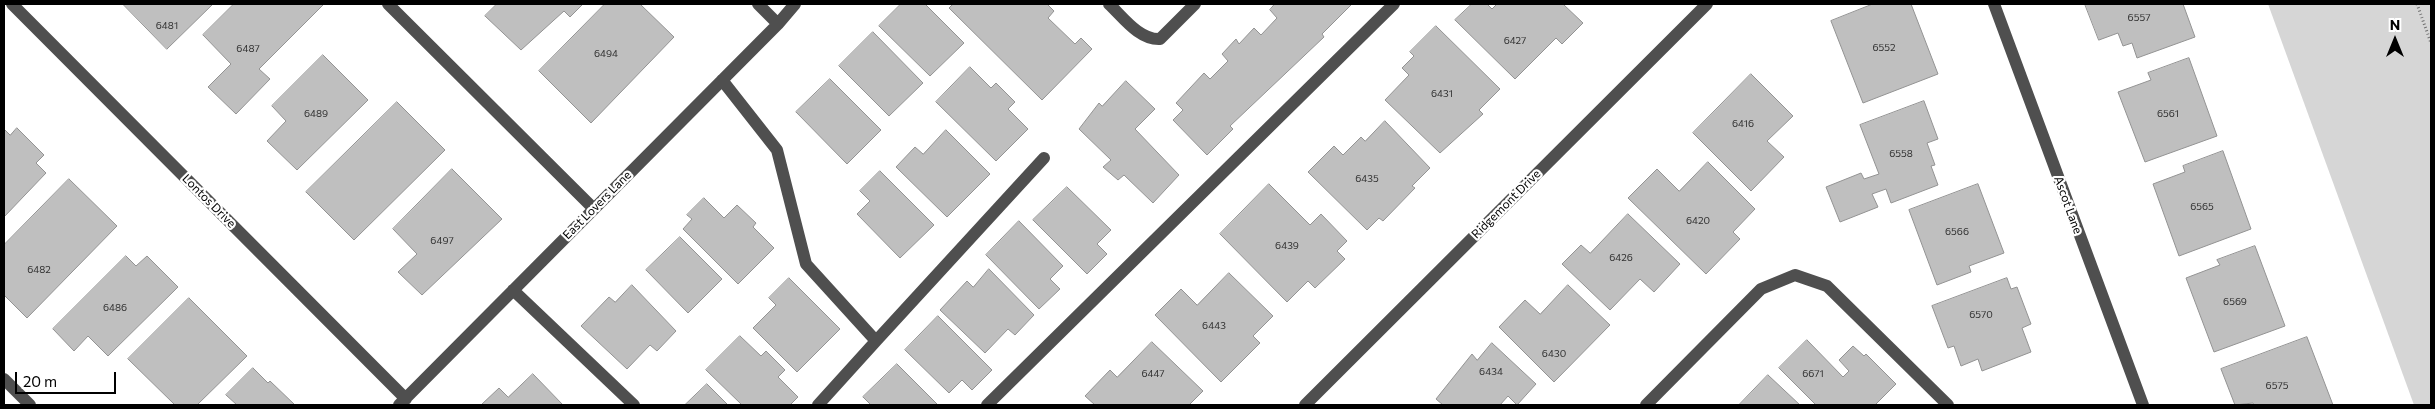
<!DOCTYPE html>
<html>
<head>
<meta charset="utf-8">
<style>
  body { margin:0 }
  #map { position:relative; width:2435px; height:409px; overflow:hidden; background:#fff; font-family:Commissioner,sans-serif }
  canvas { display:block }
  .frame { position:absolute; inset:0; border:5px solid #000; pointer-events:none }
  .north { position:absolute; left:2370px; top:15px; width:50px; height:50px; -webkit-text-stroke:4px #fff; paint-order:stroke; rotate:0deg; font-size:14px; font-weight:700; line-height:20px; text-align:center; color:#000 }
  .north::after { content:''; display:block; margin:auto; width:18px; height:22px; background:#000; clip-path:polygon(50% 0,100% 100%,50% 72%,0 100%) }
  .scale { position:absolute; left:15px; top:372px; width:101px; height:22px; box-sizing:border-box; border:2px solid #000; border-top:0; padding-left:6px; font-size:15px; line-height:18px; white-space:nowrap; color:#000; -webkit-text-stroke:4px #fff; paint-order:stroke }
</style>
</head>
<body>
<div id="map">
<canvas width="2435" height="409"></canvas>
<div class="frame"></div>
<div class="north">N</div>
<div class="scale">20 m</div>
</div>
<script>
const c = document.querySelector('canvas').getContext('2d');
c.lineJoin = 'round';
function paint(path, color) {
  c.fillStyle = color;
  c.fill(path, 'evenodd');
}
function strokePath(path, color, width, dash) {
  c.strokeStyle = color;
  c.lineWidth = width;
  c.lineCap = dash ? 'butt' : 'round';
  c.setLineDash(dash || []);
  c.stroke(path);
}
function drawText(font, color, halo, rows, align = 'center') {
  c.font = font + ' Commissioner,sans-serif';
  c.lineWidth = 4.5;
  c.setLineDash([]);
  c.textBaseline = 'middle';
  c.strokeStyle = halo;
  c.fillStyle = color;
  for (const [text, x, y, turn = 0] of rows) {
    c.save();
    c.translate(x, y);
    c.rotate((+turn || 0) * Math.PI / 180);
    c.textAlign = isNaN(turn) ? turn : align;
    if (halo) c.strokeText(text, 0, 0);
    c.fillText(text, 0, 0);
    c.restore();
  }
}
paint(new Path2D(`
  M2268,4H2431V405H2414Z`), '#d6d6d6');
const building = new Path2D(`
  M123,4H213L167,49Z
  M234,4H324L259,69L270,79L236,114L208,87L231,64L203,35Z
  M497,4H583L570,17L564,11L521,50L485,16Z
  M605,4H640L674,37L591,123L539,71Z
  M901,4H925L964,43L930,76L879,26Z
  M951,4H1047L1054,11L1048,18L1075,44L1081,38L1092,49L1042,100L949,8L952,5Z
  M1275,4H1352L1322,34L1324,37L1230,126L1233,129L1207,155L1173,120L1183,110L1176,103L1204,73L1210,79L1228,61L1222,54L1236,39L1239,44L1254,28L1261,35L1277,18L1270,10Z
  M1472,4H1487L1492,9L1497,4H1563L1583,23L1562,44L1556,38L1515,79L1455,20Z
  M1873,4H1911L1938,74L1863,103L1831,21Z
  M2085,4H2183L2195,37L2137,58L2132,43L2123,46L2118,33L2099,40Z
  M1436,26L1500,89L1479,110L1483,114L1440,153L1385,100L1409,75L1402,68L1414,56L1410,52Z
  M873,32L923,83L889,116L839,66Z
  M323,55L368,100L297,170L267,141L286,121L272,106Z
  M2189,58L2217,136L2145,162L2118,92L2151,80L2148,73Z
  M970,67L991,88L996,83L1015,102L1008,109L1028,129L996,161L936,102Z
  M1751,74L1793,116L1767,141L1784,157L1751,191L1693,133Z
  M830,79L881,130L847,164L796,112Z
  M1126,81L1155,109L1135,129L1179,175L1153,203L1124,175L1118,180L1103,167L1111,160L1079,129L1099,103L1102,106Z
  M1924,101L1938,139L1927,143L1935,165L1931,166L1938,185L1891,203L1886,189L1872,194L1878,207L1840,222L1826,187L1861,173L1864,179L1879,174L1860,125Z
  M397,102L445,150L354,240L306,192Z
  M1385,121L1430,168L1412,186L1415,188L1383,221L1379,218L1367,230L1308,172L1334,146L1343,155L1361,137L1365,141Z
  M17,128L44,155L36,163L46,173L4,217V129L10,135Z
  M946,130L990,174L947,217L896,167L915,147L923,154Z
  M2223,151L2251,229L2179,256L2153,184L2185,172L2183,166Z
  M1708,162L1755,209L1733,232L1740,239L1706,274L1628,198L1657,169L1679,191Z
  M452,169L502,219L422,295L398,272L417,254L393,229Z
  M880,171L934,225L900,258L857,214L870,201L860,191Z
  M69,179L117,226L27,318L4,295V245Z
  M1269,184L1310,225L1321,214L1347,241L1337,251L1345,259L1315,288L1308,281L1287,302L1220,234Z
  M1978,184L2004,253L1969,266L1971,272L1937,285L1909,210Z
  M1067,187L1111,230L1097,244L1107,254L1087,274L1033,220Z
  M704,198L724,218L737,205L756,223L753,227L774,248L738,284L683,229L692,219L687,215Z
  M1628,214L1680,264L1654,292L1640,279L1610,310L1562,264L1581,245L1590,253Z
  M1019,221L1063,266L1050,279L1060,289L1039,309L986,255Z
  M680,237L722,279L688,313L646,270Z
  M2255,246L2285,326L2214,352L2186,278L2220,265L2217,260Z
  M126,256L136,266L147,256L178,287L108,356L88,336L74,351L53,329Z
  M989,269L1034,315L1015,335L1008,329L985,353L940,310L967,281L973,287Z
  M1229,273L1273,316L1253,336L1260,343L1221,382L1155,315L1181,289L1197,305Z
  M789,278L840,329L797,372L753,328L776,305L769,298Z
  M2007,278L2011,289L2017,287L2031,324L2022,328L2031,352L1982,371L1978,359L1961,366L1954,346L1948,348L1932,306Z
  M632,285L676,331L657,351L650,345L627,369L581,326L609,297L615,302Z
  M1568,285L1610,325L1554,382L1499,327L1525,300L1540,314Z
  M189,298L247,356L197,405H175L128,359Z
  M938,316L992,370L972,390L962,380L949,393L905,350Z
  M740,336L761,356L766,351L785,370L778,377L798,397L790,405H742L706,370Z
  M2307,337L2333,405H2254L2253,403L2235,405L2221,369Z
  M1807,340L1843,377L1849,371L1839,360L1853,346L1864,356L1866,354L1896,384L1875,405H1816L1779,368Z
  M1152,342L1203,391L1189,405H1095L1085,396L1110,370L1117,377Z
  M1492,343L1536,384L1517,405L1508,396L1500,405H1443L1436,399L1472,354L1477,360Z
  M897,364L938,405H871L863,397Z
  M253,368L268,383L270,381L295,405H237L226,395Z
  M533,374L563,405H481L499,388L508,397Z
  M1768,375L1800,405H1739Z
  M707,384L728,405H685Z`);
paint(building, '#bfbfbf');
strokePath(building, '#939393', 1);
strokePath(new Path2D(`
  M2417,4L2431,43`), '#717171', 3, [1, 2.5]);
strokePath(new Path2D(`
  M12,4L406,399
  M388,4L593,208
  M758,4L778,24
  M1109,4C1123,17 1139,40 1160,39L1195,4
  M1994,4L2143,405
  M722,80L777,150L806,264L876,341L818,405
  M513,290L634,405
  M876,341L1044,158
  M4,379L30,405
  M399,405L778,24L795,4
  M987,405L1394,4
  M1305,405L1707,4
  M1646,405L1761,289L1795,275L1827,286L1948,405`), '#4f4f4f', 12);
drawText('10px', '#303030', null, [
  ["6557",2139,18],
  ["6481",167,26],
  ["6427",1515,41],
  ["6552",1884,48],
  ["6487",248,49],
  ["6494",606,54],
  ["6431",1442,94],
  ["6489",316,114],
  ["6561",2168,114],
  ["6416",1743,124],
  ["6558",1901,154],
  ["6435",1367,179],
  ["6565",2202,207],
  ["6420",1698,221],
  ["6566",1957,232],
  ["6497",442,241],
  ["6439",1287,246],
  ["6426",1621,258],
  ["6482",39,270],
  ["6569",2235,302],
  ["6486",115,308],
  ["6570",1981,315],
  ["6443",1214,326],
  ["6430",1554,354],
  ["6434",1491,372],
  ["6447",1153,374],
  ["6671",1813,374],
  ["6575",2277,386]
]);
drawText('12px', '#000', '#fff', [
  ["Lontos Drive",209,201,45],
  ["Ridgemont Drive",1506,204,-45],
  ["East Lovers Lane",597,205,-45],
  ["Ascot Lane",2068,205,70]
]);
</script>
</body>
</html>
